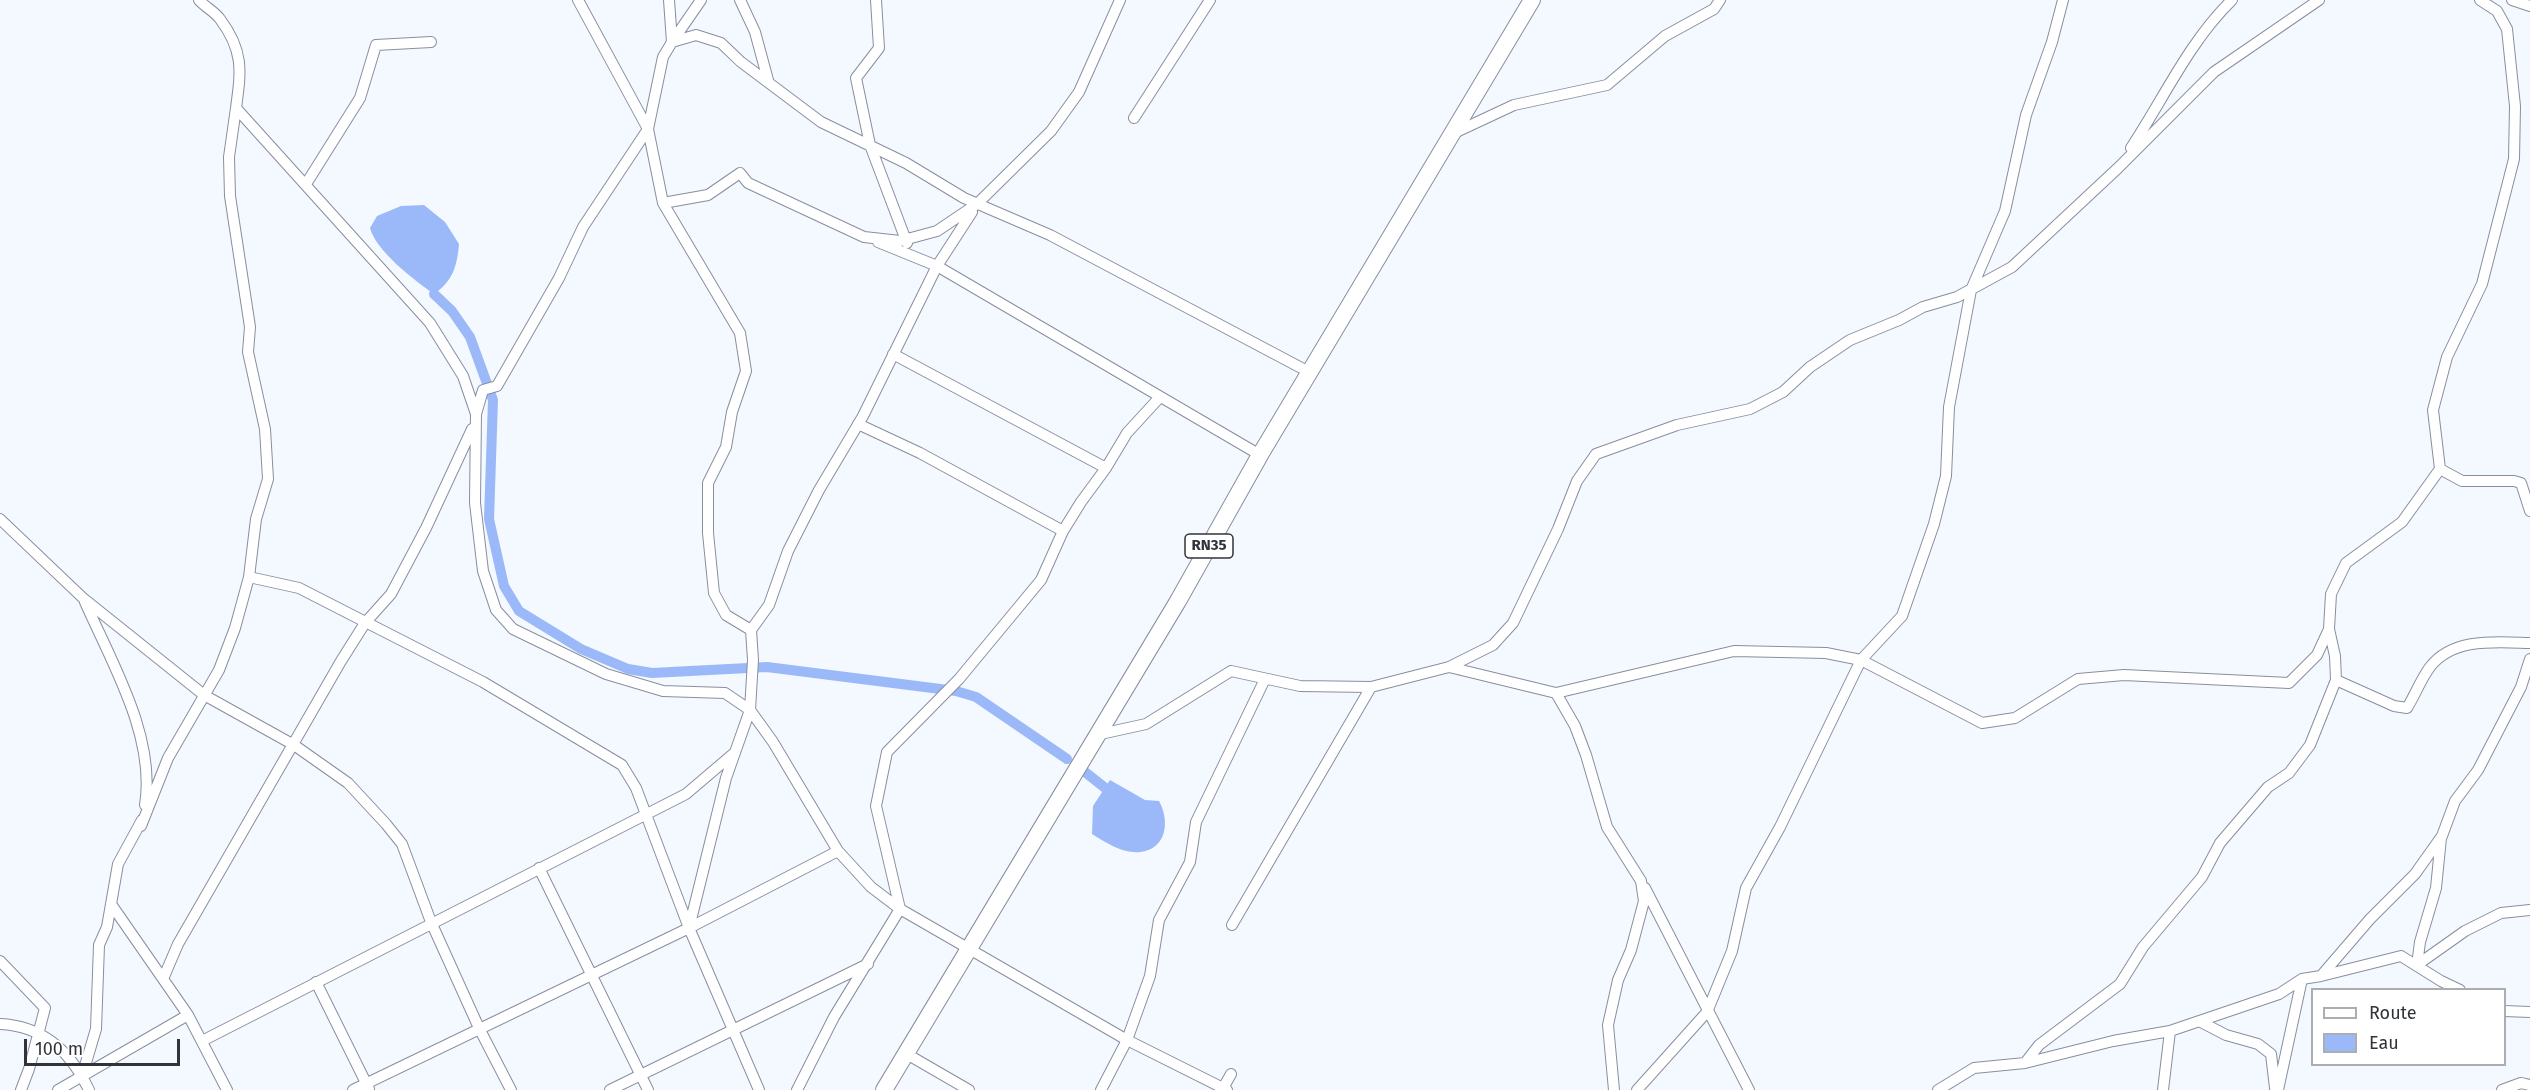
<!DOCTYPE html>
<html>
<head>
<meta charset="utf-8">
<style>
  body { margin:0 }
  #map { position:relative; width:2530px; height:1090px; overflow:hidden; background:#f4f8ff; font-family:"Fira Sans",sans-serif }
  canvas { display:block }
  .legend { position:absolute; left:2311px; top:988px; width:195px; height:78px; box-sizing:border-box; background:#fff; border:2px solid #acadb0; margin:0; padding:8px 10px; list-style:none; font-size:18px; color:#30333a }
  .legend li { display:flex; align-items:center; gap:12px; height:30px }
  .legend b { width:30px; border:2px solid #acadb0 }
  .scale { position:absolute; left:24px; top:1039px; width:156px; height:27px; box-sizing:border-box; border:3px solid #30333a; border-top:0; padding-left:8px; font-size:18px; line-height:21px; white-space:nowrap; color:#30333a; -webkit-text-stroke:4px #fff; paint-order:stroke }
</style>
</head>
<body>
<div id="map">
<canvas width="2530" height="1090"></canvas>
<ul class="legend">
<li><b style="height:8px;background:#fff"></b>Route</li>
<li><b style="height:16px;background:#9bb9f8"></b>Eau</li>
</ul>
<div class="scale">100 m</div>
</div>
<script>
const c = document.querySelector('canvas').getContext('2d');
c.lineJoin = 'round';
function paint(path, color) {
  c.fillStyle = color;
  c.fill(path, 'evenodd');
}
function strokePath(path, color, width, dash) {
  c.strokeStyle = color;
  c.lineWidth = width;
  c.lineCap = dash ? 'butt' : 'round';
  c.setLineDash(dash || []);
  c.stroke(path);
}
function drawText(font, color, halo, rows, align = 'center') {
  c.font = font + ' "Fira Sans",sans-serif';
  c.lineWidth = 6;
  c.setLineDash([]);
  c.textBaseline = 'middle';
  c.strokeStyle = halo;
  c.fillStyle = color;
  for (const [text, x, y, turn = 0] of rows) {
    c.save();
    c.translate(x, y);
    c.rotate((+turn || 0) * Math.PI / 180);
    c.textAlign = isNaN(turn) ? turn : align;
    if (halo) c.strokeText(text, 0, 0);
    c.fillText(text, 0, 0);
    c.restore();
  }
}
paint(new Path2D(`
  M424,205L445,222L459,244C457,266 453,281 434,294C414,280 376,251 370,228L377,216L401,206Z
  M1110,780L1145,800L1159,801C1170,821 1167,849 1140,852C1123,854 1105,842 1092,834L1093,806Z`), '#9bb9f8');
strokePath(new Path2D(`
  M434,294L452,311L470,337L493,400L489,519L504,586L519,611L581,649L628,669L652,673L767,667L956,691L976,697L1067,759
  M1085,772L1109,791`), '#9bb9f8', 10);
const minor = new Path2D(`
  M199,0C205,7 214,11 220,19C244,51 241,71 236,108L430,323L463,376L476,414L475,503L483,571L496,610L513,629L606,674L663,691L725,693L750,710L773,742L838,851L871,887L900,909L1127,1040L1227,1090
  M578,0L648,129L663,203L740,333L746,371L732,412L726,447L708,483V533L714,593L726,615L751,630L753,660L750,710L726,778L689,928
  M740,0L755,32L768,80
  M876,0L879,48L856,78L870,145L907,243
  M2512,0L2530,6
  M672,42L696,35L721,43L741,62L821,122L906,163L964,198L1050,235L1309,372
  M672,42L701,0
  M1134,118L1210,0
  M1454,133L1514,105L1607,85L1665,36L1714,9L1720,0
  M2131,148C2164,98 2189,42 2232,0
  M306,184L360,98L376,45L431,42
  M663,203L708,195L740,173L748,183L864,237L900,241L937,231L977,204L1051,131L1079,92L1120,0
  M878,242L937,266L1260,455
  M893,354L1106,468
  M476,414L483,390L497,386L559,278L583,227L648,129L663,57L672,42L669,0
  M858,424L920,453L1063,531
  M2440,469L2462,481H2514L2521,483L2530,511
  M0,519L84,599L204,695L294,745L348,783L386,824L402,844L431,922L479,1028L511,1090
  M249,577L299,588L483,682L622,765L636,788L689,928L759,1090
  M85,602C112,663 156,737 145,805
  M751,630L769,605L788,551L819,490L863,416L937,266L972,212
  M1449,667L1493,645L1513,623L1558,529L1577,481L1596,454L1677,425L1750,409L1783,392L1810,367L1850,340L1899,320L1923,307L1957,297L2012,267L2118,168L2214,72L2319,0
  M2336,680L2394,706L2407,708C2415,695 2421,679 2430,667C2453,637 2497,642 2530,643
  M1556,693L1575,726L1586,755L1607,827L1641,881L1644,901L1631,950L1618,980L1608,1025L1614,1090
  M1096,735L1146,724L1231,671L1300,686L1371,687L1449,667L1556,693L1734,651L1826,653L1861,660L1982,723L2015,718L2078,679L2124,675L2289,683L2317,655L2329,629
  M141,826L168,758L219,670L235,628L249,577L256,519L268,479L265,429L248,352L250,327L230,196L229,157L236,108
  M2441,838L2436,888L2420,942L2417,965L2465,931L2501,913L2530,910
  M539,868L648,1090
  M1645,888L1749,1090
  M111,904L188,1015L227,1090
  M1232,925L1371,687
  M0,961L45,1008L29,1069L21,1090
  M2321,976L2401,956L2441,981L2460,990
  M163,979L178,944L341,661L365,623L391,594L426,528L472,429
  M316,982L369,1089
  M2504,1011L2530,1012
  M2201,1022L2226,1035L2258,1044L2271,1054L2275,1088
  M0,1024C44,1026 71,1052 89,1090
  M202,1041L686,794L733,754
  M905,1053L969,1090
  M2025,1063L2039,1045L2120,984L2143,947L2202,877L2220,843L2268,787L2289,773L2310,745L2336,680L2335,656L2329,629L2331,594L2346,563L2402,522L2440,469L2433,410L2447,357L2482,284L2514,159L2515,106L2507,29L2497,11L2480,0
  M82,1076L96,1029L99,945L107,927L118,864L142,820
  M58,1090L188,1015
  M353,1090L689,928L838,851
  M610,1090L868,964
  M797,1090L834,1017L900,909L876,806L887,752L959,679L1041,580L1063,531L1081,502L1106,468L1127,433L1160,397
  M1101,1090L1127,1040L1150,976L1159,920L1190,862L1196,822L1265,679
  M1222,1090L1231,1074
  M1637,1090L1707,1012L1732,951L1746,888L1780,827L1861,660L1902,616L1934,524L1946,476L1949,407L1971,290L2005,211L2026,115L2052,42L2063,0
  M1938,1090L1974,1068L2025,1063L2113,1041L2170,1031L2279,994L2302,979L2321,976L2370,919L2415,874L2442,836L2455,801L2478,770L2521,687L2530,659
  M2163,1090L2170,1031
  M2278,1090L2302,979
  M2502,1090L2521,1083L2530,1085`);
const primary = new Path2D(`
  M884,1090L1178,601L1260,455L1532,0`);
strokePath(minor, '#878f9f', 12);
strokePath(primary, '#878f9f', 18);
strokePath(minor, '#fff', 10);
strokePath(primary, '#fff', 16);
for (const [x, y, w] of [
  [1209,546,48]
]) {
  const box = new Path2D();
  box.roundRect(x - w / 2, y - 12, w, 24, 4.5);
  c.fillStyle = '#fff';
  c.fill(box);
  strokePath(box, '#30333a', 1.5);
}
drawText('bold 15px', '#30333a', null, [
  ["RN35",1209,546]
]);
</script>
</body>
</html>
